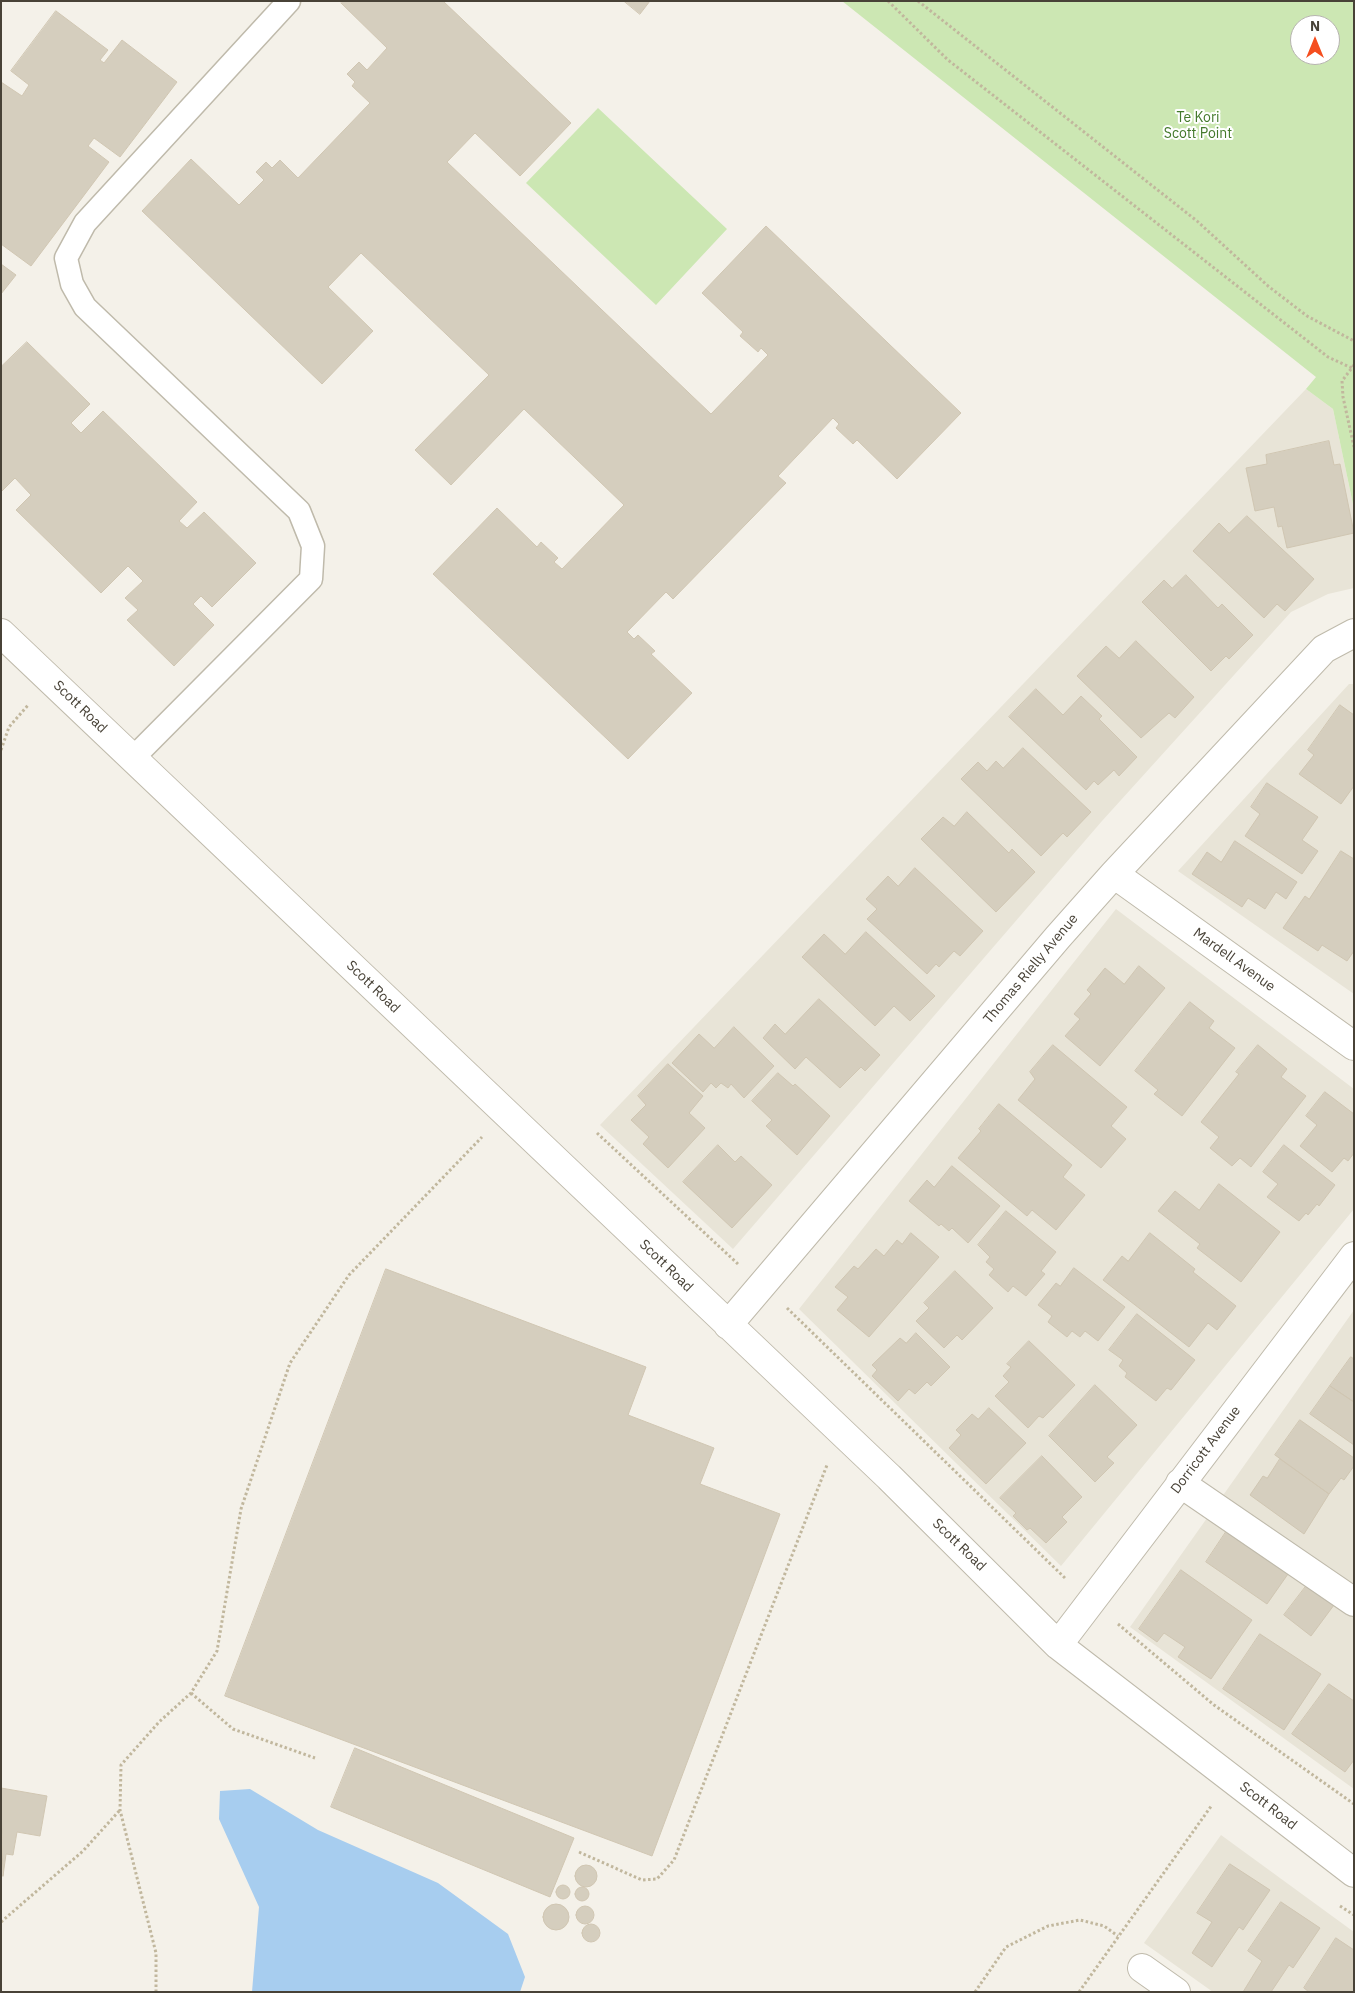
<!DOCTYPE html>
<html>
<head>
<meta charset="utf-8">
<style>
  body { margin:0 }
  #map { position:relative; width:1355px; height:1993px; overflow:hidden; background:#f4f1e9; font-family:"IBM Plex Sans",sans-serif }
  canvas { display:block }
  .frame { position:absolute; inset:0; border:2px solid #484237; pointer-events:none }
  .north { position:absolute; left:1290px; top:15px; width:50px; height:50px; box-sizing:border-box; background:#fff; border:1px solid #b6b3af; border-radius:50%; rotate:0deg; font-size:14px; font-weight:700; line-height:20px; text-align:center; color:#484237 }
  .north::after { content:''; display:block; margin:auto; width:18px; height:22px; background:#f54e1f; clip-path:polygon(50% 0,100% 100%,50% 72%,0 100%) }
</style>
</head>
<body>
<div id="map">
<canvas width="1355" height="1993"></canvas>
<div class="frame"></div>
<div class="north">N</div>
</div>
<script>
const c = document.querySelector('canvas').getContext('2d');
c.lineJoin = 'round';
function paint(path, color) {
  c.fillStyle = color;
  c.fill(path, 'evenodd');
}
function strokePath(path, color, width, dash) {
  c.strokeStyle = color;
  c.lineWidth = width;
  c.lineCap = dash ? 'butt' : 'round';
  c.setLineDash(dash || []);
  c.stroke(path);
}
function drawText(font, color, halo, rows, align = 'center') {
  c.font = font + ' "IBM Plex Sans",sans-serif';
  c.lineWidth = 4;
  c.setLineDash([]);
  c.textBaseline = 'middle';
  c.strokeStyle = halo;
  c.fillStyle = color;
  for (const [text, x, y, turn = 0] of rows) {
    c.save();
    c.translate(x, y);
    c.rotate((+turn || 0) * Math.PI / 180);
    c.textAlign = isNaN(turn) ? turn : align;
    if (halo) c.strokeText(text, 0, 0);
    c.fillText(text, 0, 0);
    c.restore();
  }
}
paint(new Path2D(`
  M1306,389L1333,409L1354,509V588L1328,594L1291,612L1102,821L733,1249L600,1125Z
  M1349,684H1354V994L1178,871Z
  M1116,909L1354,1089V1209L1061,1566L799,1309Z
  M1354,1310V1789L1130,1627Z
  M1221,1835L1354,1932V1992H1213L1144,1943Z`), '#e8e4d7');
paint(new Path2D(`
  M842,1H1354V509L1333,409L1306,389L1316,377ZM1300,25H1330V55H1300Z
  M598,108L727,229L656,305L526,183Z`), '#cce7b3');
paint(new Path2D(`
  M250,1789L318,1830L438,1883L508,1934L525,1977L520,1992H252L259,1907L219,1819L220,1791Z`), '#a7cdef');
const building = new Path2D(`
  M343,1H443L571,123L520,176L475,133L447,162L711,414L768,355L761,348L758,352L740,336L743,332L702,293L766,226L961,413L897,479L857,440L853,444L836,428L839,424L833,418L778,476L786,483L673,599L666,592L627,632L634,639L638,635L655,651L651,654L692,693L628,759L433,574L497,508L537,547L541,542L558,558L554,562L562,569L624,505L524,409L451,485L415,450L489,375L361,253L328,287L373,331L322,384L142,211L191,159L239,205L264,180L256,172L266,162L272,168L280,160L298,178L370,103L352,86L355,82L347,74L359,62L367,70L387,48L341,3Z
  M624,1H650L640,14Z
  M56,11L108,50L100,60L104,63L122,40L177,82L120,157L94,138L88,146L109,162L31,266L1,244V82L22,96L29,85L11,71Z
  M1,264L16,275L1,294Z
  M27,342L90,404L71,423L81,433L103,411L197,502L179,521L187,528L204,512L256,563L212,607L201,596L193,604L214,625L174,666L127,620L138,610L125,598L143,581L128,566L101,593L16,510L31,495L15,478L1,492V367Z
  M1329,441L1334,465L1340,464L1354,533L1287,548L1282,526L1278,527L1274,507L1255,511L1246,468L1267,464L1266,455Z
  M1247,516L1314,579L1285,611L1277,604L1264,618L1193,551L1219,523L1229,533Z
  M1186,575L1218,608L1222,604L1253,635L1229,659L1226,656L1211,671L1142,602L1164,580L1172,588Z
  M1136,641L1194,697L1175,718L1169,713L1141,738L1077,676L1106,646L1119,658Z
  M1036,689L1063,715L1081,696L1102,716L1099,719L1137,757L1119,776L1114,770L1098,785L1094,781L1086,790L1009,717Z
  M1340,705L1354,715V786L1341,804L1299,774L1314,755L1308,750Z
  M1023,748L1091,812L1067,837L1063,833L1041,856L961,779L978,762L987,771L996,761L1003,768Z
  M1267,783L1318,817L1302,840L1318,851L1302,874L1245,836L1260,814L1251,807Z
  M967,812L1009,853L1012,849L1035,872L996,912L921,839L943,817L954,826Z
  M1235,841L1297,882L1286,899L1276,892L1265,909L1248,898L1242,907L1192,874L1207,852L1221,862Z
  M1341,851L1354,859V951L1347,961L1322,945L1318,951L1283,928L1305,896L1309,899Z
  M915,868L983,931L960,956L954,951L939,967L936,964L927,974L867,919L877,909L866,899L888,876L898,886Z
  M866,932L935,996L910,1021L894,1006L875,1026L802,957L824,934L845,954Z
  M1139,966L1165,988L1100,1066L1065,1036L1080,1019L1074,1014L1091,994L1087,990L1105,968L1124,984Z
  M819,999L880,1055L865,1071L861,1067L840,1088L806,1057L795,1069L763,1038L775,1024L785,1034Z
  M1190,1002L1214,1021L1209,1028L1235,1048L1182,1116L1154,1094L1158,1090L1135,1071Z
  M734,1027L774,1066L744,1098L731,1084L728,1088L721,1083L716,1088L711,1083L703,1092L672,1063L699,1034L714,1048Z
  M1053,1045L1127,1107L1111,1126L1126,1139L1101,1168L1018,1100L1035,1079L1030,1072Z
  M1258,1045L1287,1069L1281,1077L1306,1096L1251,1167L1240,1158L1232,1166L1210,1148L1219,1137L1201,1122L1239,1074L1236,1072Z
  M668,1064L703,1096L689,1113L705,1128L668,1168L643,1144L649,1137L631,1120L646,1105L638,1096Z
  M778,1073L793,1086L795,1084L830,1116L797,1155L766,1126L772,1120L752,1101Z
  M1325,1092L1354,1114V1153L1348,1161L1344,1158L1332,1172L1300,1146L1317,1125L1306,1116Z
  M999,1104L1072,1165L1063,1177L1085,1195L1056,1230L1032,1210L1027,1216L958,1158L981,1131L979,1129Z
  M718,1145L735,1162L741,1156L772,1185L732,1228L683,1182Z
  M1284,1145L1335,1185L1319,1206L1317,1204L1308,1215L1306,1213L1299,1221L1267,1197L1278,1184L1263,1172Z
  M952,1166L1000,1206L968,1243L952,1228L949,1231L941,1224L939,1226L909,1201L927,1180L934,1187Z
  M1219,1184L1280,1232L1241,1282L1197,1248L1200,1244L1158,1211L1175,1191L1199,1210Z
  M1006,1211L1056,1252L1041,1271L1045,1274L1026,1296L1013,1286L1008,1292L989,1275L994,1269L986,1262L990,1257L978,1245Z
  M911,1233L939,1257L869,1337L837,1310L848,1297L835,1287L854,1266L858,1269L876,1249L884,1256L897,1240L902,1244Z
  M1150,1233L1195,1269L1193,1272L1236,1306L1217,1330L1208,1323L1189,1347L1103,1280L1122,1256L1128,1261Z
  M1074,1268L1125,1307L1098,1341L1085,1331L1080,1337L1072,1331L1067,1337L1048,1322L1052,1316L1038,1305L1056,1283L1060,1286Z
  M386,1269L646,1367L628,1415L714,1448L700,1484L780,1514L652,1856L225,1696Z
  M955,1271L993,1308L962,1340L957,1335L944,1348L916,1321L929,1308L924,1303Z
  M1137,1314L1195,1360L1171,1390L1167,1388L1156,1401L1125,1377L1127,1373L1119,1366L1123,1360L1109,1350Z
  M916,1333L950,1367L931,1386L927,1382L915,1394L909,1389L898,1401L872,1376L877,1370L872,1365L900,1338L906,1343Z
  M1029,1341L1075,1385L1043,1418L1039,1416L1028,1428L995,1396L1009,1382L1003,1376L1011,1367L1007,1364Z
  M1351,1357L1354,1359V1402L1330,1386Z
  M1095,1385L1137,1425L1107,1457L1114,1463L1095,1482L1049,1436Z
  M1330,1386L1354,1402V1445L1310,1414Z
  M989,1408L1026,1443L986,1484L949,1448L961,1435L956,1430L972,1414L978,1419Z
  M1300,1420L1354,1458V1466L1344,1480L1341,1478L1329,1494L1275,1455Z
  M1042,1456L1082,1497L1062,1517L1067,1522L1046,1543L1030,1528L1027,1530L1013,1516L1016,1513L1000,1498Z
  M1280,1459L1329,1494L1304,1534L1250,1495L1263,1476L1267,1478Z
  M1226,1532L1288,1574L1267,1604L1206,1562Z
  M1181,1570L1252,1620L1211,1679L1178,1657L1185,1647L1164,1633L1157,1642L1139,1629Z
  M1307,1585L1334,1605L1311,1636L1284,1615Z
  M1260,1634L1321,1674L1284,1730L1223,1689Z
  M1329,1684L1354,1701V1760L1345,1772L1292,1734Z
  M355,1748L574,1838L550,1897L331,1807Z
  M1,1788L47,1796L40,1836L17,1832L13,1855L6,1854L3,1876Z
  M1230,1864L1270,1890L1243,1930L1239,1927L1212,1967L1192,1953L1212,1922L1197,1913Z
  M575 1876a11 11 0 1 1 22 0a11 11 0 1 1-22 0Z
  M556 1892a7 7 0 1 1 14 0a7 7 0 1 1-14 0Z
  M575 1894a7 7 0 1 1 14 0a7 7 0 1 1-14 0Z
  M1281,1902L1320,1928L1293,1968L1289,1965L1271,1992H1243L1262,1961L1248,1951Z
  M543 1917a13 13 0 1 1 26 0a13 13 0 1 1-26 0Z
  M576 1915a9 9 0 1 1 18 0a9 9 0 1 1-18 0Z
  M582 1933a9 9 0 1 1 18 0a9 9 0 1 1-18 0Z
  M1336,1938L1354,1950V1992H1309L1304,1988Z`);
paint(building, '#d5cebe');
strokePath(building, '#d0c6b2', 1);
const service = new Path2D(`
  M133,758L311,579L313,546L299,511L85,307L72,284L66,258L85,223L289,1`);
const minor = new Path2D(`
  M1,633L889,1477L1058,1645L1354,1873
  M1114,874L1354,1046
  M728,1325L1058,937L1114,874L1324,649L1354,633
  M1180,1483L1354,1602
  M1058,1645L1354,1256
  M1142,1968L1176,1992`);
strokePath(service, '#bfbaab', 25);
strokePath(minor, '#bfbaab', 30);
strokePath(new Path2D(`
  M888,1L948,60L1328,357L1354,369
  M918,1L1197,221L1268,286L1307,316L1354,341
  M1354,365L1342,381L1343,397L1354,447
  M1,750L9,727L29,704
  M597,1133L738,1264
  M787,1308L1066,1579
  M1118,1624L1214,1705L1354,1804
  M191,1693L233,1729L315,1758
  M579,1852L642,1880L657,1879L674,1860L827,1465
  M1340,1906L1354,1915
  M1,1922L83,1851L120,1810
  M156,1992V1953L120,1810L121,1765L159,1722L191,1693L217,1651L241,1509L290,1363L349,1275L482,1137
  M975,1992L1006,1947L1048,1926L1080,1920L1104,1926L1118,1936
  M1079,1992L1212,1805`), '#c1b79d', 3, [2.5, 2.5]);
strokePath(service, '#fff', 22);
strokePath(minor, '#fff', 28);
drawText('14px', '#43792b', '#fff', [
  ["Te Kori",1198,118],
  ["Scott Point",1198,134]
]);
drawText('14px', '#484237', '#fff', [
  ["Scott Road",80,707,44],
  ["Mardell Avenue",1234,960,36],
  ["Thomas Rielly Avenue",1031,969,-50],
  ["Scott Road",373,987,44],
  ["Scott Road",666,1266,44],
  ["Dorricott Avenue",1206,1450,-53],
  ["Scott Road",959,1545,44],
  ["Scott Road",1268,1806,38]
]);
</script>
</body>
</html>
